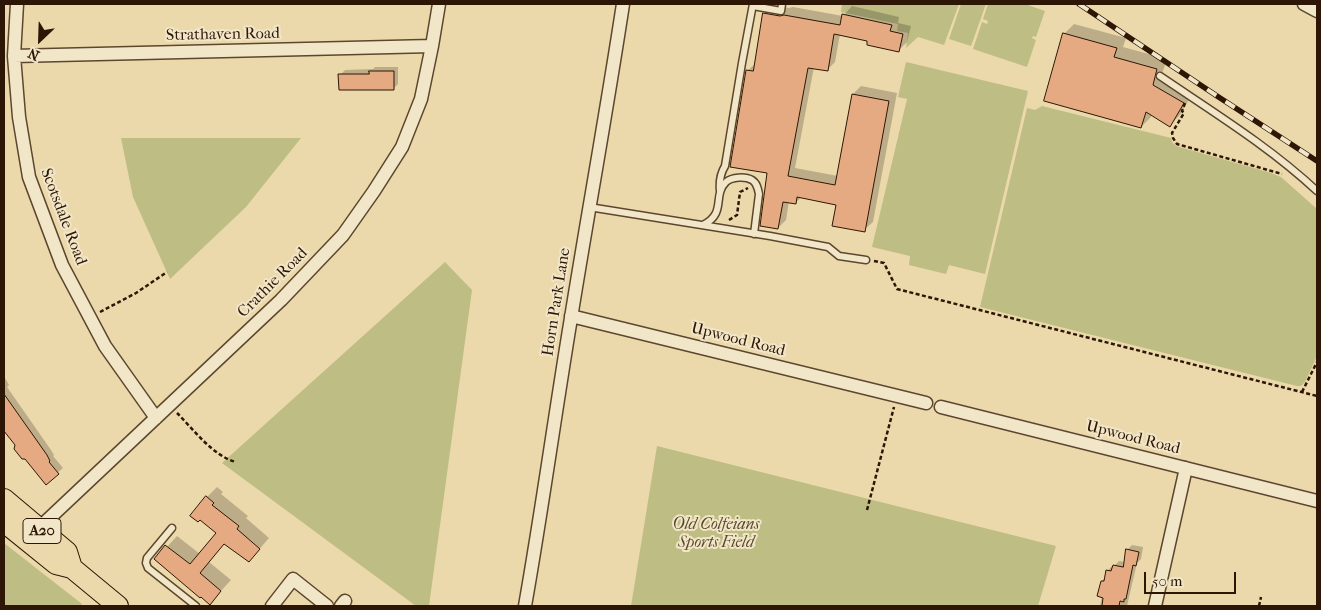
<!DOCTYPE html>
<html>
<head>
<meta charset="utf-8">
<style>
  body { margin:0 }
  #map { position:relative; width:1321px; height:610px; overflow:hidden; background:#ebd9ab; font-family:"IM FELL French Canon",serif }
  canvas { display:block }
  .frame { position:absolute; inset:0; border:5px solid #2d1605; pointer-events:none }
  .north { position:absolute; left:15px; top:15px; width:50px; height:50px; -webkit-text-stroke:4px #f2e6c8; paint-order:stroke; rotate:204deg; font-size:14px; font-weight:700; line-height:20px; text-align:center; color:#2d1605 }
  .north::after { content:''; display:block; margin:auto; width:18px; height:22px; background:#2d1605; clip-path:polygon(50% 0,100% 100%,50% 72%,0 100%) }
  .scale { position:absolute; left:1144px; top:572px; width:92px; height:22px; box-sizing:border-box; border:2px solid #2d1605; border-top:0; padding-left:6px; font-size:15px; line-height:18px; white-space:nowrap; color:#2d1605; -webkit-text-stroke:4px #f2e6c8; paint-order:stroke }
</style>
</head>
<body>
<div id="map">
<canvas width="1321" height="610"></canvas>
<div class="frame"></div>
<div class="north">N</div>
<div class="scale">50 m</div>
</div>
<script>
const c = document.querySelector('canvas').getContext('2d');
c.lineJoin = 'round';
function paint(path, color) {
  c.fillStyle = color;
  c.fill(path, 'evenodd');
}
function strokePath(path, color, width, dash) {
  c.strokeStyle = color;
  c.lineWidth = width;
  c.lineCap = dash ? 'butt' : 'round';
  c.setLineDash(dash || []);
  c.stroke(path);
}
function drawText(font, color, halo, rows, align = 'center') {
  c.font = font + ' "IM FELL French Canon",serif';
  c.lineWidth = 4;
  c.setLineDash([]);
  c.textBaseline = 'middle';
  c.strokeStyle = halo;
  c.fillStyle = color;
  for (const [text, x, y, turn = 0] of rows) {
    c.save();
    c.translate(x, y);
    c.rotate((+turn || 0) * Math.PI / 180);
    c.textAlign = isNaN(turn) ? turn : align;
    if (halo) c.strokeText(text, 0, 0);
    c.fillText(text, 0, 0);
    c.restore();
  }
}
paint(new Path2D(`
  M842,4H959L944,45L918,37L906,48L908,33L897,31L898,24L841,12Z
  M961,4H986L971,46L949,39Z
  M988,4H1025L1045,11L1036,37L1033,36L1032,38L1036,40L1027,67L973,49L982,22L987,24L988,21L983,19Z
  M906,62L1028,91L985,274L949,265L946,274L909,265L910,256L872,247L907,99L898,97Z
  M1042,106L1171,138L1172,142L1176,146L1268,172L1281,177L1317,209V356L1305,382L1301,386H1297L980,307L1027,108L1035,110Z
  M121,138H301L246,207L170,279L133,197Z
  M445,262L472,290L429,606H416L222,463Z
  M657,446L1056,546L1038,606H631Z
  M4,543L82,604L80,606H4Z`), '#bebd84');
paint(new Path2D(`
  M773,5L789,8L793,7L843,16L852,6L899,17L898,23L911,26L907,42L899,50L869,40L840,34L835,62L827,70L814,67L795,168L838,176L853,94L861,86L897,93L873,222L864,230L838,204L802,197L796,202L789,201L786,220L778,228L747,71L756,63L764,14Z
  M1074,24L1126,38L1123,47L1167,59L1162,74L1193,93L1180,115L1170,125L1152,114L1151,117L1141,127L1064,34Z
  M375,67H398V84L393,89L340,75L345,70L373,69Z
  M4,376L9,385L7,387L51,450L54,455L53,456L63,468L46,483L5,431L4,432Z
  M217,487L223,492L221,494L248,516L246,518L269,538L249,561L225,543L209,562L231,580L210,603L156,559L177,536L200,554L218,533L207,497Z
  M1132,545L1143,547L1141,559L1137,563L1127,606H1100L1102,596V581L1106,577L1107,571L1112,566H1114L1119,561L1125,562L1127,550Z`), '#0003');
const building = new Path2D(`
  M763,13L780,16L784,15L840,25L842,14L892,25L890,31L903,34L899,52L867,45V41L834,34L828,71L808,68L788,176L835,185L852,94L889,101L865,232L832,226L836,205L797,197L796,204L783,202L778,229L760,226L767,173L730,167L746,70L753,71Z
  M1063,33L1117,48L1114,57L1157,69L1153,85L1184,103L1170,127L1146,112L1141,128L1044,101Z
  M369,71H394V90H339L338,74H369Z
  M4,394L47,455L50,461L49,462L59,474L46,485L25,459H22L14,449L15,445L4,431Z
  M206,496L214,503L212,505L239,526L237,529L260,549L249,562L224,544L200,573L221,591L210,605L201,597L200,598L154,559L165,545L190,564L216,533L200,520L198,522L190,516Z
  M1126,549L1139,552L1136,566L1133,565L1126,599H1124V602L1120,601L1119,606H1102L1103,598L1097,596L1101,581H1104L1106,570L1111,571L1113,565L1123,567Z`);
paint(building, '#e6aa83');
strokePath(building, '#2d1605', 1);
const service = new Path2D(`
  M753,6L781,11L782,4
  M1160,76C1213,112 1270,147 1317,191
  M720,191C719,181 720,174 725,166L742,63L753,4
  M589,207L770,236L828,247L839,256L866,260
  M703,225C727,213 712,196 726,182C732,177 745,176 752,180C757,183 758,189 759,194L754,234
  M172,528L147,558L146,563L148,568L196,606`);
const minor = new Path2D(`
  M17,4L14,56L19,117L29,177L62,265L105,346L156,418
  M1304,4L1317,11
  M14,56L432,46
  M571,316L926,403
  M941,407L1317,501
  M39,528L281,300L343,235L374,191L402,147L421,99L432,46L439,4
  M272,606L293,579L327,606
  M341,606L345,601
  M525,606C542,510 555,414 571,318C588,213 607,109 623,4
  M1155,606L1186,468`);
const trunk = new Path2D(`
  M4,499L67,552L72,568
  M4,522L56,564L72,568L118,606`);
strokePath(service, '#5c472e', 9);
strokePath(minor, '#5c472e', 15);
strokePath(trunk, '#2d1605', 22);
strokePath(new Path2D(`
  M1185,103L1182,111L1184,113L1172,133L1173,138L1177,144L1282,174
  M729,220L737,215L740,192L748,188
  M874,261L884,263L897,289L1317,396
  M100,312L136,293L167,272
  M1302,392L1317,362
  M177,413C194,430 213,456 236,462
  M867,510L894,407
  M1259,606L1261,597
  M1292,606V605`), '#2d1605', 2.5, [4, 2.5]);
strokePath(service, '#f2e6c8', 6);
strokePath(minor, '#f2e6c8', 12);
strokePath(trunk, '#ebd9ab', 20);
const rail = new Path2D(`
  M1079,4L1217,96L1317,161`);
strokePath(rail, '#2d1605', 5.5);
strokePath(rail, '#f2e6c8', 4, [11]);
for (const [x, y, w] of [
  [42,531,38]
]) {
  const box = new Path2D();
  box.roundRect(x - w / 2, y - 12.5, w, 25, 4);
  c.fillStyle = '#f2e6c8';
  c.fill(box);
  strokePath(box, '#2d1605', 1);
}
drawText('bold 15px', '#2d1605', null, [
  ["A20",42,531]
]);
drawText('16px', '#2d1605', '#f2e6c8', [
  ["Strathaven Road",223,35,-1],
  ["Scotsdale Road",63,217,69],
  ["Crathie Road",273,283,-45],
  ["Horn Park Lane",557,302,-81],
  ["Upwood Road",738,340,14],
  ["Upwood Road",1133,438,14]
]);
drawText('italic 16px', '#58482b', '#f2e6c8', [
  ["Old Colfeians",716,525],
  ["Sports Field",716,543]
]);
</script>
</body>
</html>
